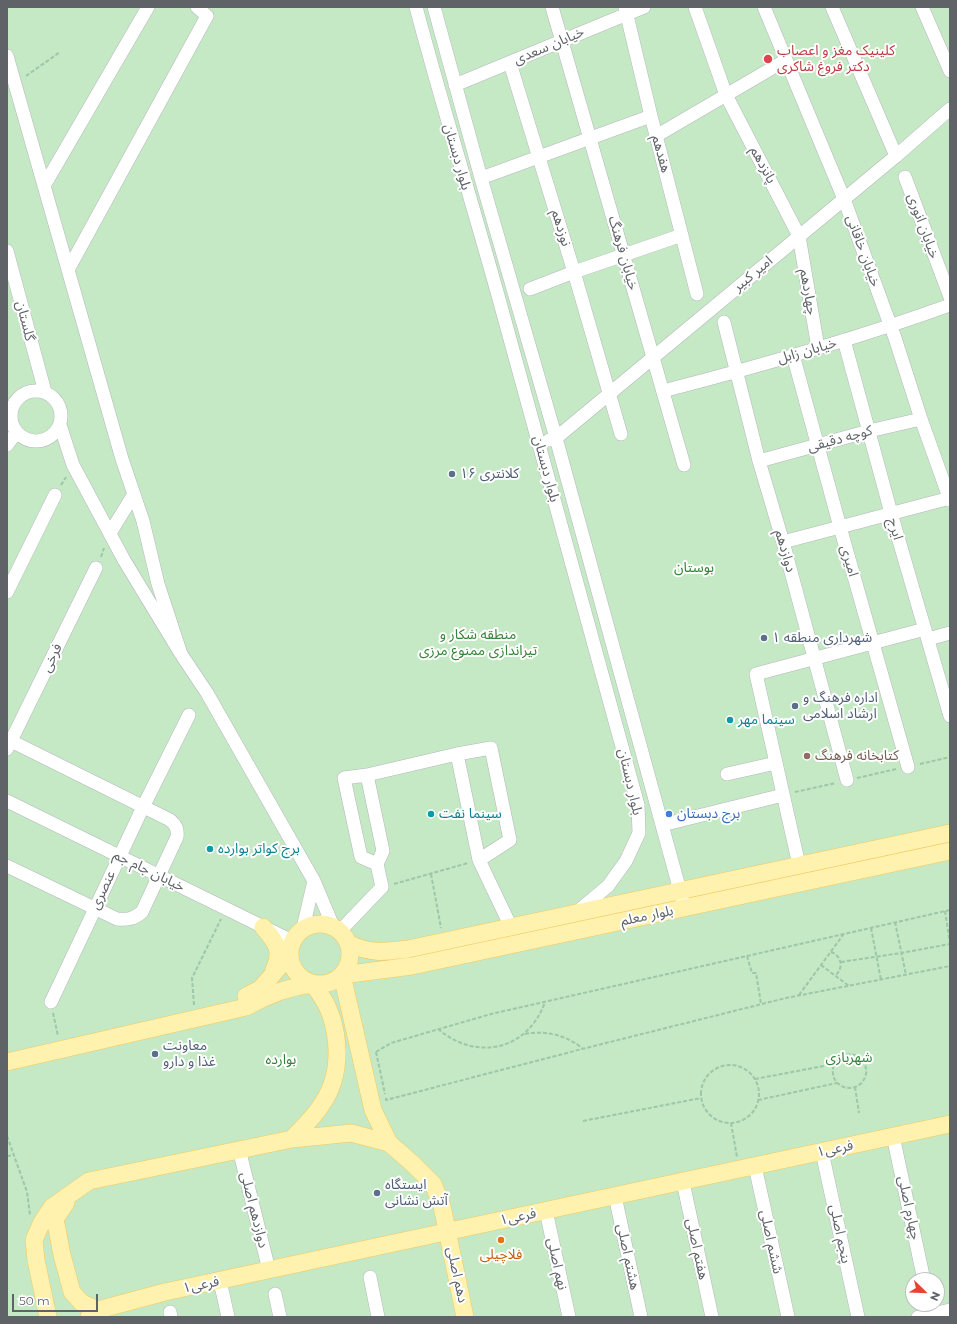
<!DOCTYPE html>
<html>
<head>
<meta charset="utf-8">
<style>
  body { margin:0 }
  #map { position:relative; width:957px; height:1324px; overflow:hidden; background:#f1efe8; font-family:Montserrat,sans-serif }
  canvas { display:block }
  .frame { position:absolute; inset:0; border:8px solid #5f6368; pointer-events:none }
  .north { position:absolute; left:905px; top:1272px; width:40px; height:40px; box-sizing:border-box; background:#fff; border:1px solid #bfc1c3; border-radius:50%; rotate:113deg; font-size:11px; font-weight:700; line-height:16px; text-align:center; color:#5f6368 }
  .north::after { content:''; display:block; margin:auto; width:14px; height:18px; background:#ea4335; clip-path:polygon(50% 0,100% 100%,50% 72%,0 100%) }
  .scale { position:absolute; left:12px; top:1294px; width:86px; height:18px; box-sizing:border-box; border:2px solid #5f6368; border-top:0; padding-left:5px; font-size:12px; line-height:14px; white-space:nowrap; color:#5f6368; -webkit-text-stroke:3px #fff; paint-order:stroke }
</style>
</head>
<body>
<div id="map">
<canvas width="957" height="1324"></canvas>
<div class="frame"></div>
<div class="north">N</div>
<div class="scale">50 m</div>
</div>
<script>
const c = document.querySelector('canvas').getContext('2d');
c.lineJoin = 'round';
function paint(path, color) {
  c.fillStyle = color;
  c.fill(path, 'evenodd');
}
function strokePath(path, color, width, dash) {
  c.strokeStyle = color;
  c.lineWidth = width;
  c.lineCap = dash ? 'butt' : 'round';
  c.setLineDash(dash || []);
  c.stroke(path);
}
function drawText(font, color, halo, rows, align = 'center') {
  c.font = font + ' Montserrat,"Noto Sans Arabic",sans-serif';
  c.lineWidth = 4;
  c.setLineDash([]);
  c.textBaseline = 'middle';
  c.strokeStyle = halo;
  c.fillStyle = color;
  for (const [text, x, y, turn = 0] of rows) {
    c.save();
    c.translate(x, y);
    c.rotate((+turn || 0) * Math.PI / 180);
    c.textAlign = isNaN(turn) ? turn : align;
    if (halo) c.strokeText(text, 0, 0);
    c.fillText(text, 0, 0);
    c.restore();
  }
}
paint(new Path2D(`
  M7,7H950V1317H7ZM913,1280H937V1304H913Z`), '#c5e8c5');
const minor = new Path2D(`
  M416,7C442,105 472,202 499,299C547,468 592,637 638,805L639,833L626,861L608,886L577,912
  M434,7L481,178L556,438L682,898
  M552,7L684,465
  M625,7L651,116L697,294
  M695,7L726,95L799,236L818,348
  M764,7L844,199L895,338L921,419L950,500
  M832,7L896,156
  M922,7L950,71
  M7,56L122,459L143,521L158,584L181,654
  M510,63L574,272L621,434
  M455,85L644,7
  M656,136L786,60
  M905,177L950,297
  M481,178L651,116
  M44,186L148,7
  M7,251L45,392
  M68,270L207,16L197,7
  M530,289L574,272L682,235
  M724,322L759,461L783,542L847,780
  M844,340L891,513L950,716
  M793,355L840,527L908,767
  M11 416a25 25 0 1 1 50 0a25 25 0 1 1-50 0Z
  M663,391C760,366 856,339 950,305
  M60,425L73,465L124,560L181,654L207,693L314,881L333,926
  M549,440L556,438L896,156L950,109
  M7,445L16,433
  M759,461L869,431L921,419
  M110,533L134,494
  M783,542L950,498
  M7,592L55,495
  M928,639L950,633
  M7,739L170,820C176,825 178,829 177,837L142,912C134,919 127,920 117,919L7,866
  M7,749L96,568
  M457,754L491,748L510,840L479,860L511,927
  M727,774L776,763
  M7,801L292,941
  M662,825L783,795
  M377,864L361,857L344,778L367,775L457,754L479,860
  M799,865L756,674L925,629
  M303,928L314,881
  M340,931L382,887L377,864L383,851L367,775
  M51,1002L143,807L189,715
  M893,1136L924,1280
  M239,1149L269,1270
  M822,1152L858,1317
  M755,1166L788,1317
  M683,1182L712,1317
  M615,1196L641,1317
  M546,1211L569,1317
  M370,1277L378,1317
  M220,1281L228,1317
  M275,1294L280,1317
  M170,1312L171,1317
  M918,1317L950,1310`);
const major = new Path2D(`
  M290 954a30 30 0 1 1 60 0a30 30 0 1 1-60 0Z
  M263,927C276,942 283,950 274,970
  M349,944C373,954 383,952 408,949L950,833
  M246,996L260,989L289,956
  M7,1062L246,1007C267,995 287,987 312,984C340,1014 346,1069 322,1104C315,1116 302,1128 292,1139
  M66,1203L55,1219L62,1255L72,1292L82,1303L98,1310
  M48,1317L36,1260L34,1240L42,1222L52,1207L89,1181L292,1139L351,1133L389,1143
  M89,1317L98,1310L165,1292L950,1124
  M465,1317L442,1206L433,1184L413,1164L389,1143L373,1110L342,975L412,966L950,851`);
strokePath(minor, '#b5b8bc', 14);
strokePath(major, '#f2c960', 18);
strokePath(new Path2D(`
  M26,76L60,52
  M61,485L66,477
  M101,557L104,548
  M920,764L950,757
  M857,778L896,769
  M795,792L836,783
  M431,874L441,928
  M394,884L468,863
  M945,911L950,943
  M895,922L906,975
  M871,928L881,980
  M831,952C842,956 844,968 835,976
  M747,956L752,973H756L761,1004
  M841,962L901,953L950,944
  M821,965L849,986
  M799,995L843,935
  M194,1005L192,978L221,919
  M53,1013L58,1036
  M438,1029C477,1062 528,1050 545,1002
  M525,1034C546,1030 565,1035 582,1048
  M376,1052L385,1094
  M376,1052L391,1043L491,1014L950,910
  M701 1094a29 29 0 1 1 58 0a29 29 0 1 1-58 0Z
  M755,1079L834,1064C840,1055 852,1050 861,1059C865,1063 867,1069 866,1074C861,1097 826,1090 834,1064
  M855,1087L859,1113
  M386,1098V1100L582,1049L786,998L950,966
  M758,1100L837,1083
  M583,1121L701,1098
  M731,1123L737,1157
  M7,1136L27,1192L30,1215
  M7,1156L14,1155`), '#9cc7a9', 2, [4, 2]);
strokePath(minor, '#fff', 13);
strokePath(major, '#fff2af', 17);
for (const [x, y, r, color] of [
  [768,59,5,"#e0444e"],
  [452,474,4,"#5c6f8a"],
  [764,638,4,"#5c6f8a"],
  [795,706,4,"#5c6f8a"],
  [730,720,4,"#0f9aa8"],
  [807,756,4,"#8d6e63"],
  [431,814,4,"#0f9aa8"],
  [669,814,4,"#3f7fe0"],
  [210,849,4,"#0f9aa8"],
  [155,1054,4,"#5c6f8a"],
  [377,1193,4,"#5c6f8a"],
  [501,1240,4,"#e8710a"]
]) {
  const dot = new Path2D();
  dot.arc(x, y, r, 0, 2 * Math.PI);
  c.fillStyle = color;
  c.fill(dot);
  strokePath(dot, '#fff', 1.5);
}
drawText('14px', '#5f6368', '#fff', [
  ["خیابان سعدی",549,46,-23],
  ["هفدهم",661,154,75],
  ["بلوار دبستان",457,157,74],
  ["پانزدهم",763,165,62],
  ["خیابان انوری",923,226,70],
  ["نوزدهم",561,228,73],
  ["خیابان خاقانی",863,251,70],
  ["خیابان فرهنگ",623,253,74],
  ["امیر کبیر",753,274,-40],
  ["چهاردهم",808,292,80],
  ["گلستان",25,321,76],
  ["خیابان زابل",807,351,-16],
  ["کوچه دقیقی",840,439,-15],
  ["بلوار دبستان",546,469,75],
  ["ایرج",895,529,74],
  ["دوازدهم",785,551,74],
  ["امیری",849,561,74],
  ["فرخی",52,658,-64],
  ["بلوار دبستان",630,782,77],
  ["خیابان جام جم",149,871,26],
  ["عنصری",103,890,-65],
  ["بلوار معلم",647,916,-12],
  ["فرعی۱",835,1149,-12],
  ["چهارم اصلی",909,1208,78],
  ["دوازدهم اصلی",254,1210,76],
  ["فرعی۱",518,1217,-12],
  ["پنجم اصلی",840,1234,78],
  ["ششم اصلی",771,1242,78],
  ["هفتم اصلی",697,1249,78],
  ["هشتم اصلی",628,1257,78],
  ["نهم اصلی",557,1264,78],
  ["دهم اصلی",457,1275,78],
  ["فرعی۱",201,1285,-12]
]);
drawText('14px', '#be3a42', '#fff', [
  ["کلینیک مغز و اعصاب",777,51],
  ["دکتر فروغ شاکری",777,67]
], 'left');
drawText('14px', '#4e5e75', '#fff', [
  ["کلانتری ۱۶",460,474],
  ["شهرداری منطقه ۱",772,638],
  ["اداره فرهنگ و",803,698],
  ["ارشاد اسلامی",803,714],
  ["معاونت",163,1046],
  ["غذا و دارو",163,1062],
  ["ایستگاه",385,1185],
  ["آتش نشانی",385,1201]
], 'left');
drawText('14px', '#348238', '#fff', [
  ["بوستان",694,568],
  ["منطقه شکار و",478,635],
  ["تیراندازی ممنوع مرزی",478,651],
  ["شهربازی",849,1058],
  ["بوارده",281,1060]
]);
drawText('14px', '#0d838f', '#fff', [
  ["سینما مهر",738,720],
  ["سینما نفت",439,814],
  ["برج کواتر بوارده",218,849]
], 'left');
drawText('14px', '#785e54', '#fff', [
  ["کتابخانه فرهنگ",815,756]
], 'left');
drawText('14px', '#366cbe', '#fff', [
  ["برج دبستان",677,814]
], 'left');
drawText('14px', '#c56008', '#fff', [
  ["فلاچیلی",501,1255]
]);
</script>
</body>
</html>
